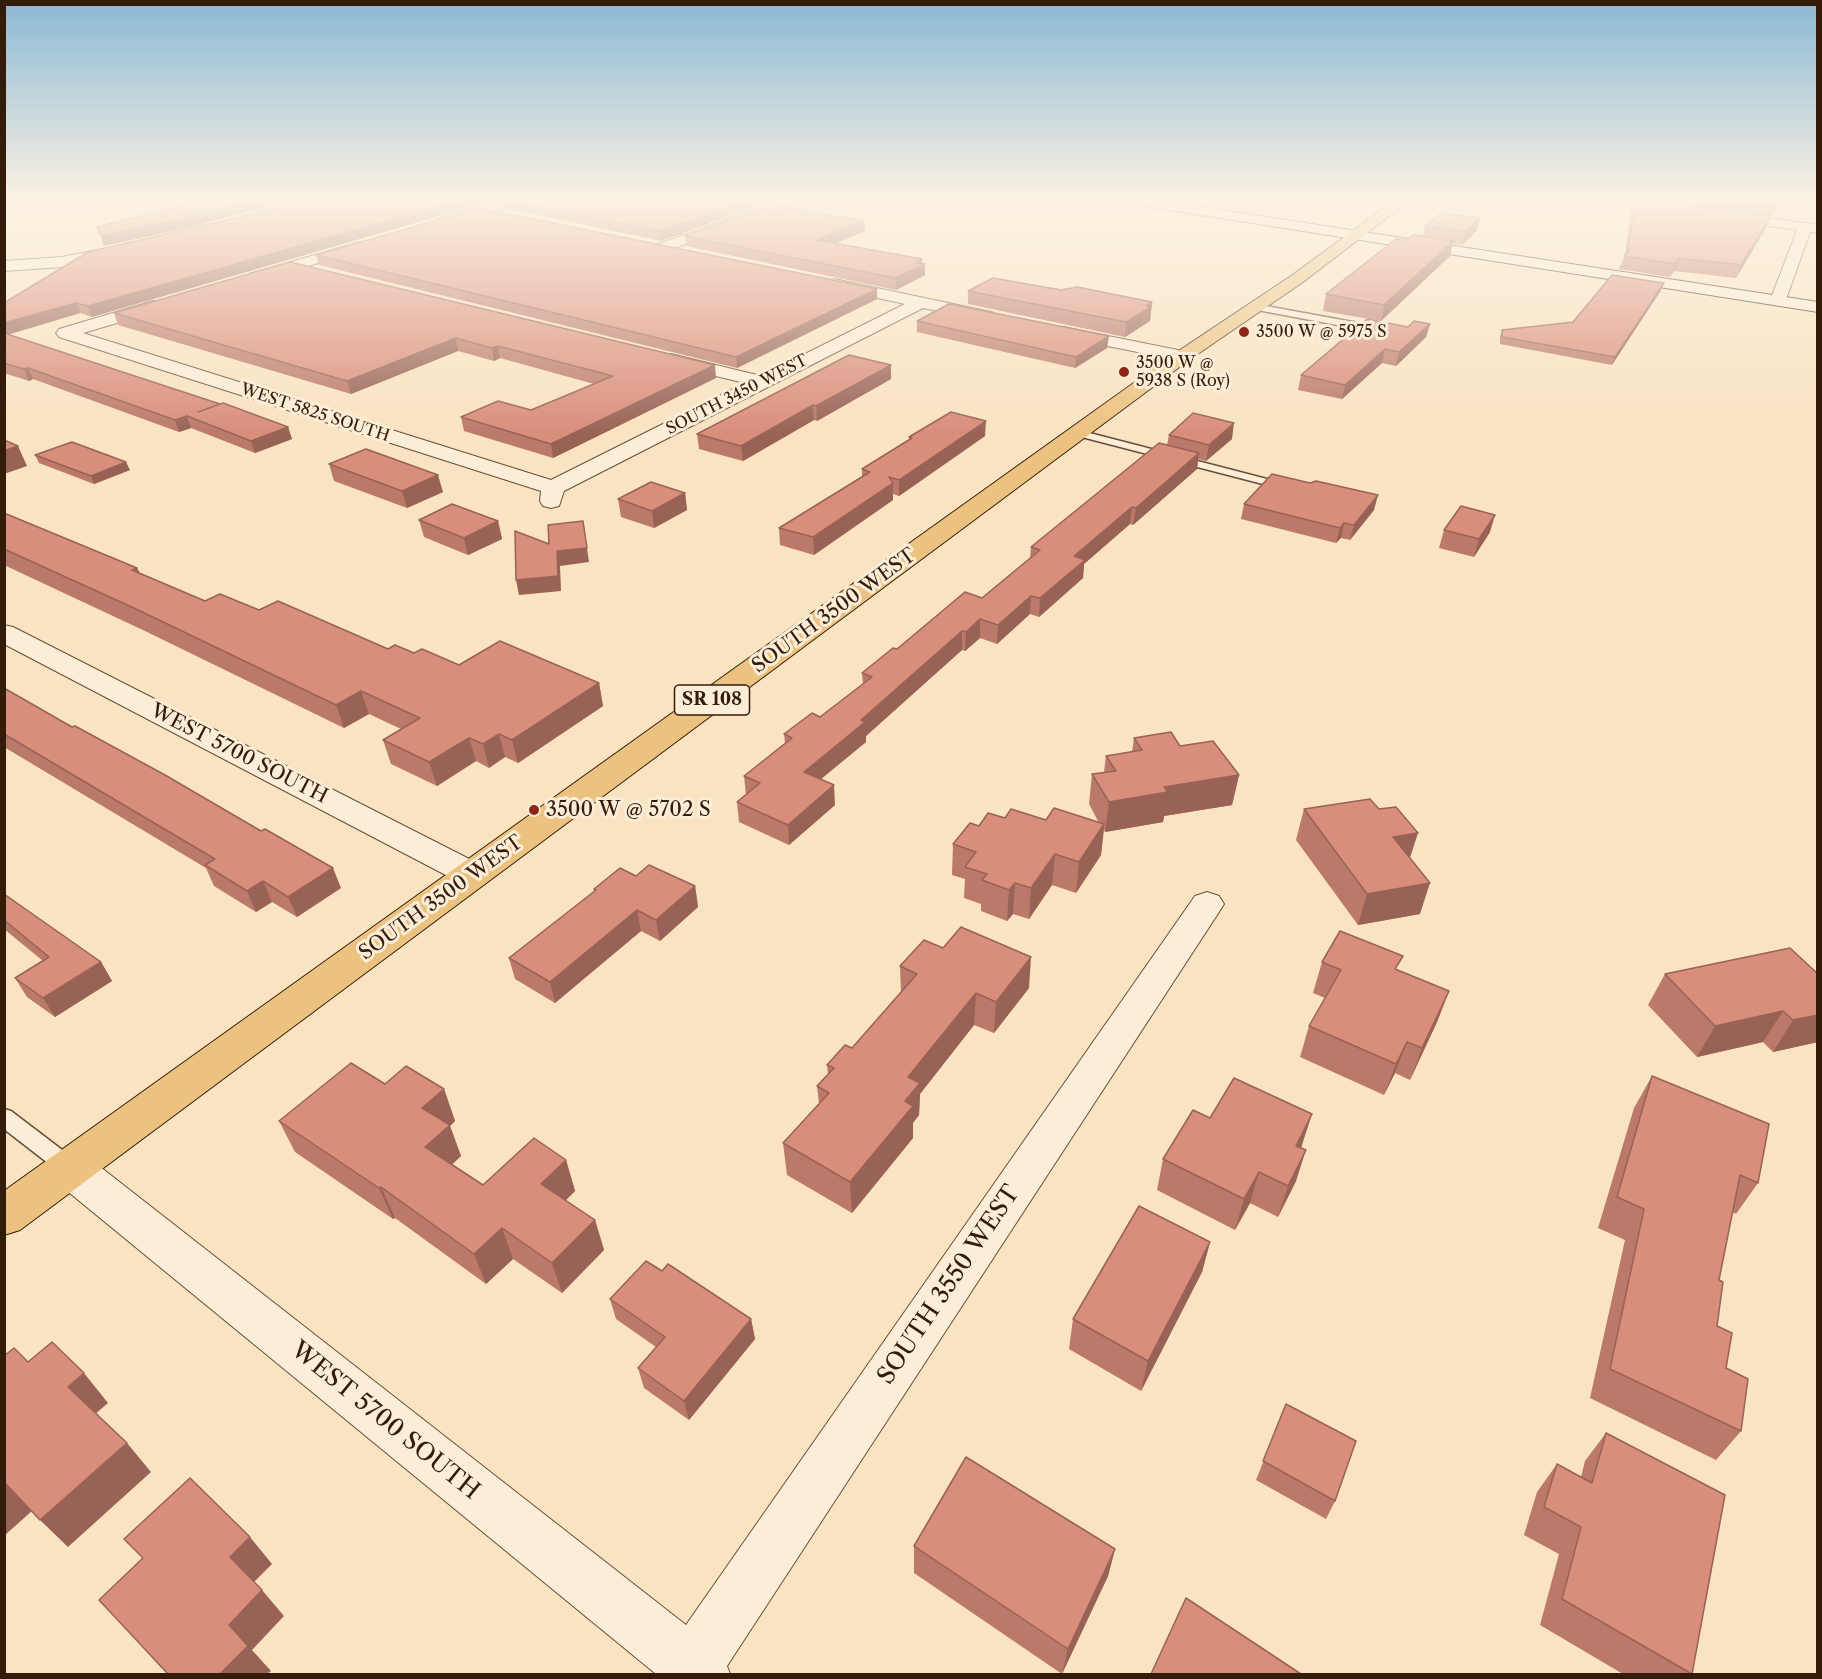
<!DOCTYPE html>
<html>
<head>
<meta charset="utf-8">
<style>
  body { margin:0 }
  #map { position:relative; width:1822px; height:1679px; overflow:hidden; background:#f9e3c1; font-family:"Libre Caslon Text",serif }
  canvas { display:block }
  .frame { position:absolute; inset:0; border:6px solid #341c0a; pointer-events:none }
</style>
</head>
<body>
<div id="map">
<canvas width="1822" height="1679"></canvas>
<div class="frame"></div>
</div>
<script>
const c = document.querySelector('canvas').getContext('2d');
c.lineJoin = 'round';
function strokePath(path, color, width, dash) {
  c.strokeStyle = color;
  c.lineWidth = width;
  c.lineCap = dash ? 'butt' : 'round';
  c.setLineDash(dash || []);
  c.stroke(path);
}
function paint(path, color) {
  c.fillStyle = color;
  c.fill(path, 'evenodd');
}
function drawText(font, color, halo, rows, align = 'center') {
  c.font = font + ' "Libre Caslon Text",serif';
  c.lineWidth = 6;
  c.setLineDash([]);
  c.textBaseline = 'middle';
  c.strokeStyle = halo;
  c.fillStyle = color;
  for (const [text, x, y, turn = 0] of rows) {
    c.save();
    c.translate(x, y);
    c.rotate((+turn || 0) * Math.PI / 180);
    c.textAlign = isNaN(turn) ? turn : align;
    if (halo) c.strokeText(text, 0, 0);
    c.fillText(text, 0, 0);
    c.restore();
  }
}
const lane = new Path2D(`
  M1232,200H1254L1248,204Z
  M1255,304L1380,327L1384,330L1380,333L1252,309L1251,307Z
  M1078,430L1290,485L1292,487L1286,490L1074,435V431Z
  M4,1109L11,1111L78,1162L81,1168L78,1174L70,1177L62,1174L4,1129Z`);
const street = new Path2D(`
  M501,200H522L520,203L447,225L442,226L435,222L437,219Z
  M781,200H800L798,203L666,251L661,252L654,248L656,245Z
  M1596,200C1613,199 1672,200 1683,210L1676,214L1603,204Z
  M1724,212L1818,225V233L1810,232L1784,305L1778,306L1770,301L1797,230L1719,219L1717,216L1719,213Z
  M360,242L367,246L365,249L255,282L247,277L249,274Z
  M118,246L123,248L126,251L123,254L62,267L4,271V261L62,257Z
  M834,279L986,311L992,312L994,316L992,320L986,321L923,308L564,491L559,506L551,508L543,506L540,501L541,491L59,337L56,333L59,329L153,301H165L167,305L165,309L83,333L551,480L745,383L665,364L662,360L665,356L671,354L761,376L905,304L828,287L826,284Z
  M1063,327L1183,351L1189,352L1192,356L1189,360L1183,361L1057,336L1054,332L1057,328Z
  M4,625L13,627L485,867L490,875L485,883L473,886L461,883L4,644Z
  M1207,892L1219,896L1224,904L1219,912L727,1666L730,1674H656L55,1181L48,1168L55,1155L70,1150L85,1155L686,1625L1195,896Z`);
const secondary = new Path2D(`
  M1124,200H1156L1818,302V312L1131,204Z`);
const primary = new Path2D(`
  M1395,200H1410L1303,282L1189,360L20,1230L4,1235V1191L1177,352L1291,276Z`);
strokePath(lane, '#654e38', 3);
strokePath(street, '#654e38', 2);
strokePath(secondary, '#341c0a', 2);
strokePath(primary, '#341c0a', 2);
paint(lane, '#fbedd7');
paint(street, '#fbedd7');
paint(secondary, '#fbedd7');
paint(primary, '#ecc280');
paint(new Path2D(`
  M503,200H768L767,202L661,241L504,208Z
  M1581,200H1597L1596,202Z
  M1634,200H1782L1773,216H1771L1766,228L1736,278L1674,271L1670,277L1619,269L1625,255L1631,210Z
  M240,217L92,317L80,313L8,334L288,427L292,439L255,453L191,428L179,432L33,379L29,381L4,373V303Z
  M1480,218L1477,230L1462,245L1453,243L1450,256L1381,321L1323,311L1326,294L1407,240L1423,236L1425,226Z
  M864,221L865,231L835,243L925,264V275L896,290L686,246L685,236Z
  M316,255L877,299L737,368L319,265Z
  M290,262L716,378L553,458L464,431L461,417L531,410L594,384L500,358L494,361L458,351L351,394L118,325L114,313Z
  M1061,290L1152,302L1150,321L1125,337L968,304V291Z
  M1661,290L1612,365L1500,344V337L1502,330L1573,322Z
  M917,321L1107,348L1075,368L917,332Z
  M1430,324L1426,337L1396,366L1382,363L1342,399L1298,390L1301,375L1408,327Z
  M891,365V379L817,421L814,420L743,461L699,449L697,434Z
  M1169,435L1232,439L1206,461L1198,459L1197,469L1133,525L1130,524L1084,564L1083,578L1039,617L1030,614L997,644L980,638L965,651L962,650L866,736V742L821,779L835,805L789,845L739,822L737,802L746,795L744,776L785,743L784,734L820,717L863,684L862,673L897,649L982,598L1030,558L1031,547L1167,445Z
  M985,436L899,496L893,494V500L814,555L780,545L779,528L862,476V469L909,440V437Z
  M35,455L130,470L94,484L39,463Z
  M329,464L443,492L407,508L334,481Z
  M685,493L687,510L654,528L621,517L618,499Z
  M1244,504L1374,510L1350,540L1341,538L1336,543L1241,519Z
  M4,513L137,568L140,573L205,601L259,610L388,649L414,653L459,665L599,683L603,706L518,763L505,757L489,768L476,761L437,786L391,764L383,740L401,729L369,714L344,728L145,631L4,565Z
  M419,520L498,521L502,539L468,555L424,537Z
  M1444,530L1490,532L1474,557L1439,548Z
  M4,688L341,888L297,917L272,902L256,912L214,886L206,868L4,747Z
  M1134,738L1180,746L1239,775L1232,805L1164,816L1163,822L1105,832L1104,830L1101,855L1076,893L1052,885L1029,919L1013,914L1007,921L981,911V904L964,898L965,879L952,875L953,844L979,826L1005,818L1099,823L1089,804L1092,774L1104,772L1106,756L1132,752Z
  M1304,809L1410,858L1420,914L1358,925L1296,840Z
  M636,876L695,886L698,907L660,941L641,931L555,1003L515,979L509,958L594,892V889Z
  M4,894L101,962L112,981L55,1017L27,997L15,978L43,961L4,929Z
  M1322,962L1398,970L1449,991L1437,1022L1410,1080L1395,1073L1384,1095L1300,1057L1309,1026L1325,998L1313,993Z
  M900,966L1029,988L994,1033L974,1025L920,1094L919,1115L913,1123V1138L852,1213L787,1175L783,1143L819,1104L817,1086L828,1075L827,1065L852,1048L901,993Z
  M1665,974H1818V1042L1773,1052L1763,1042L1697,1057L1648,1005Z
  M1652,1076L1758,1183L1736,1214L1732,1212L1719,1280L1717,1326L1741,1431L1716,1460L1590,1398L1625,1240L1598,1228L1634,1108Z
  M385,1084L444,1089L455,1121L450,1126L461,1156L452,1164L483,1185L566,1160L575,1191L566,1200L595,1220L604,1250L562,1293L513,1259L486,1284L395,1218L393,1219L295,1152L279,1121Z
  M1210,1118L1302,1145L1296,1181L1278,1217L1250,1203L1235,1230L1157,1190L1163,1159Z
  M1210,1242L1202,1272L1141,1391L1069,1349L1073,1319Z
  M662,1271L751,1319L755,1339L689,1420L644,1388L638,1368L656,1347L616,1319L610,1299Z
  M1286,1404L1335,1501L1326,1519L1256,1480Z
  M1606,1433L1691,1674H1623L1540,1625L1559,1554L1524,1535L1537,1492L1557,1464L1581,1477L1585,1461Z
  M914,1546L1115,1549L1108,1576L1062,1674L914,1573Z`), '#bb796a');
paint(new Path2D(`
  M257,200H293L191,227L104,246L101,236Z
  M461,200H494L92,317L88,306Z
  M749,200H768L767,202L661,241L660,231Z
  M1781,200H1782L1779,206L1773,216Z
  M1771,216L1766,228L1736,278L1741,265Z
  M1480,218L1477,230L1462,245L1465,232Z
  M864,221L865,231L818,251L817,240Z
  M1453,241L1450,256L1381,321L1384,305Z
  M1679,258L1674,271L1670,277L1675,264Z
  M922,259V266L925,264V275L896,290V278L915,263Z
  M1664,283L1661,290L1612,365L1615,357Z
  M877,289V299L737,368L736,357Z
  M1152,302L1150,321L1125,337L1126,322Z
  M76,303L80,313L4,336V323Z
  M1430,324L1426,337L1396,366L1399,352Z
  M1109,336L1107,348L1075,368L1076,357Z
  M456,338L458,351L351,394L347,381Z
  M498,346L500,358L494,361L492,348Z
  M1385,349L1382,363L1342,399L1345,385Z
  M715,365L716,378L553,458L551,444Z
  M891,365V379L817,421L816,406Z
  M28,368L33,379L29,381L24,369Z
  M813,405L814,420L743,461L741,446Z
  M187,416L191,428L179,432L175,420Z
  M986,421L985,436L899,496V480Z
  M1234,423L1232,439L1206,461L1209,445Z
  M288,427L292,439L255,453L251,441Z
  M18,446L27,466L4,474V451Z
  M1199,453L1197,469L1133,525L1136,508Z
  M126,462L130,470L94,484L91,476Z
  M438,475L443,492L407,508L402,491Z
  M893,483V500L814,555L813,537Z
  M685,493L687,510L654,528L652,511Z
  M1378,495L1374,510L1350,540L1354,525Z
  M1132,507L1130,524L1084,564L1083,578L1039,617L1040,598L1074,556Z
  M1495,515L1490,532L1474,557L1479,539Z
  M498,521L502,539L468,555L464,538Z
  M583,521L589,562L560,566L561,591L519,595L516,580L557,551Z
  M1344,523L1341,538L1336,543L1340,528Z
  M137,568L147,589L132,570Z
  M1031,596L1030,614L997,644L998,625Z
  M980,619V638L965,651L966,632Z
  M962,631V650L866,736V742L805,792L804,772L861,720Z
  M599,683L603,706L518,763L512,740Z
  M361,691L369,714L344,728L336,705Z
  M499,734L505,757L489,768L483,744Z
  M469,738L476,761L437,786L429,762Z
  M1239,775L1232,805L1164,816L1163,822L1105,832L1109,802L1164,787Z
  M834,785L835,805L789,845L788,825Z
  M1104,824L1101,855L1076,893L1079,862Z
  M1418,833L1408,864L1393,837Z
  M1055,854L1052,885L1029,919L1031,888Z
  M333,868L341,888L297,917L288,897Z
  M263,881L272,902L256,912L247,891Z
  M1015,883L1013,914L1007,921L1009,890Z
  M1430,883L1420,914L1358,925L1367,894Z
  M695,886L698,907L660,941L656,920Z
  M637,910L641,931L555,1003L550,982Z
  M1031,957L1029,988L994,1033L996,1002Z
  M101,962L112,981L55,1017L43,998Z
  M1449,991L1437,1022L1410,1080L1422,1048Z
  M976,993L974,1025L920,1094L919,1115L913,1123V1138L852,1213L850,1182L905,1101L908,1077Z
  M1783,1011L1763,1042L1697,1057L1715,1026Z
  M1818,1015V1042L1773,1052L1793,1020Z
  M1407,1042L1395,1073L1384,1095L1396,1064Z
  M444,1089L455,1121L450,1126L461,1156L438,1178L425,1147L422,1108Z
  M1312,1114L1302,1145L1286,1177L1296,1146Z
  M1306,1150L1296,1181L1278,1217L1288,1186Z
  M566,1160L575,1191L551,1215L541,1184Z
  M1259,1172L1250,1203L1235,1230L1244,1199Z
  M381,1187L395,1218L393,1219L379,1188Z
  M595,1220L604,1250L562,1293L552,1263Z
  M502,1228L513,1259L486,1284L474,1254Z
  M1210,1242L1202,1272L1141,1391L1148,1361Z
  M751,1319L755,1339L689,1420L684,1401Z
  M84,1373L108,1403L93,1416L68,1387Z
  M127,1443L151,1472L68,1547L40,1520Z
  M4,1482L33,1510L4,1536Z
  M250,1537L272,1564L252,1584L230,1557Z
  M1115,1549L1108,1576L1062,1674L1068,1649Z
  M262,1590L284,1616L252,1650L271,1671L267,1674H220L229,1625Z`), '#986356');
const building = new Path2D(`
  M203,200H257L187,218L101,236L97,227Z
  M306,200H461L88,306L76,303L4,323V303L88,252L240,217Z
  M505,200H749L660,231Z
  M1635,200H1648L1771,216L1741,265L1679,258L1675,264L1624,256L1628,251Z
  M1742,200H1781L1778,204Z
  M772,205L864,221L817,240L922,259L915,263L925,264L896,278L685,236Z
  M479,208L877,289L736,357L316,255Z
  M1441,213L1480,218L1465,232L1425,226Z
  M1413,235L1453,241L1384,305L1326,294L1396,239L1407,240Z
  M290,262L715,365L551,444L461,417L498,401L531,410L613,376L498,346L492,348L456,338L347,381L114,313Z
  M1612,275L1664,283L1615,357L1502,337V330L1573,322Z
  M993,278L1061,290L1077,287L1152,302L1146,306L1151,307L1126,322L968,291Z
  M949,304L1109,336L1076,357L917,321Z
  M1367,319L1408,327L1414,321L1430,324L1399,352L1385,349L1345,385L1301,375Z
  M4,333L220,404L198,412L223,403L288,427L251,441L187,416L175,420L28,368L24,369L4,363Z
  M849,355L891,365L816,406L813,405L741,446L697,434Z
  M951,412L986,421L899,480L889,477L893,483L813,537L779,528L870,472L862,469L912,438L909,437Z
  M1193,413L1234,423L1209,445L1169,435Z
  M4,440L18,446L4,451Z
  M72,442L126,462L91,476L35,455Z
  M1159,443L1199,453L1136,508L1132,507L1074,556L1085,560L1040,598L1031,596L998,625L980,619L966,632L962,631L861,720L865,722L804,772L834,785L788,825L737,802L760,783L744,776L792,738L784,734L812,713L820,717L872,677L862,673L893,648L897,649L965,592L982,598L1040,550L1031,547Z
  M366,449L438,475L402,491L329,464Z
  M1272,474L1310,483L1316,481L1378,495L1354,525L1344,523L1340,528L1244,504Z
  M651,482L685,493L652,511L618,499Z
  M452,504L498,521L464,538L419,520Z
  M1461,506L1495,515L1479,539L1444,530Z
  M4,513L137,568L132,570L205,601L220,594L259,610L278,601L388,649L395,645L414,653L422,649L459,665L500,641L599,683L512,740L499,734L483,744L469,738L429,762L383,740L420,718L361,691L336,705L136,609L4,549Z
  M583,521L587,548L557,551L558,576L516,580L515,531L549,544L548,525Z
  M4,688L72,727L75,726L165,775L261,831L265,829L333,868L288,897L263,881L247,891L205,865L215,859L4,734Z
  M1171,732L1180,746L1213,741L1239,775L1164,787L1168,792L1109,802L1092,774L1116,771L1106,756L1142,750L1134,738Z
  M1370,799L1379,809L1396,807L1418,833L1393,837L1430,883L1367,894L1304,809Z
  M1054,808L1104,824L1079,862L1055,854L1031,888L1015,883L1009,890L982,880L987,874L965,867L976,852L953,844L970,823L979,826L988,813L1005,818L1011,809L1046,820Z
  M649,865L695,886L656,920L637,910L550,982L509,958L596,890L594,889L620,868L636,876Z
  M4,894L101,962L43,998L15,978L49,957L4,920Z
  M961,927L1031,957L996,1002L976,993L908,1077L920,1083L905,1101L913,1106L850,1182L783,1143L829,1093L817,1086L834,1068L827,1065L845,1045L852,1048L917,974L900,966L924,940L943,948Z
  M1340,931L1403,956L1395,969L1449,991L1422,1048L1407,1042L1396,1064L1309,1026L1341,970L1322,962Z
  M1790,948L1818,974V1015L1793,1020L1783,1011L1715,1026L1665,974Z
  M351,1063L385,1084L406,1066L444,1089L422,1108L450,1125L425,1147L483,1185L534,1138L566,1160L541,1184L595,1220L552,1263L502,1228L474,1254L381,1187L379,1188L279,1121Z
  M1652,1076L1769,1124L1758,1183L1740,1175L1719,1280L1723,1282L1717,1326L1732,1333L1726,1368L1748,1379L1741,1431L1610,1369L1644,1209L1617,1197Z
  M1234,1078L1312,1114L1296,1146L1306,1150L1288,1186L1259,1172L1244,1199L1163,1159L1193,1110L1210,1118Z
  M1139,1206L1210,1242L1148,1361L1073,1319Z
  M646,1261L662,1271L668,1264L751,1319L684,1401L638,1368L665,1337L610,1299Z
  M52,1342L84,1373L68,1387L127,1443L40,1520L4,1482V1356L14,1348L28,1362Z
  M1286,1404L1356,1441L1335,1501L1263,1461Z
  M1606,1433L1725,1495L1692,1674L1562,1599L1581,1527L1544,1507L1557,1464L1592,1483Z
  M966,1457L1115,1549L1068,1649L914,1546Z
  M190,1478L250,1537L230,1557L262,1590L229,1625L248,1646L220,1674H168L99,1600L143,1558L124,1539Z
  M1186,1598L1301,1674H1151Z`);
paint(building, '#d98d7b');
strokePath(building, '#986356', 1.5);
const sky = c.createLinearGradient(0, 0, 0, 435);
sky.addColorStop(0, '#8ab8d4');
sky.addColorStop(0.46, '#fcf2e3');
sky.addColorStop(1, '#fcf2e300');
c.fillStyle = sky;
c.fillRect(0, 0, 1822, 435);
for (const [x, y, r, color] of [
  [1244,332,6,"#8f2418"],
  [1124,372,6,"#8f2418"],
  [534,810,6,"#8f2418"]
]) {
  const dot = new Path2D();
  dot.arc(x, y, r, 0, 2 * Math.PI);
  c.fillStyle = color;
  c.fill(dot);
  strokePath(dot, '#fbedd7', 2);
}
drawText('16px', '#341c0a', '#fbedd7', [
  ["3500 W @ 5975 S",1256,332],
  ["3500 W @",1136,363],
  ["5938 S (Roy)",1136,381]
], 'left');
drawText('16px', '#341c0a', '#fbedd7', [
  ["SOUTH 3450 WEST",737,395,-27],
  ["WEST 5825 SOUTH",315,413,18]
]);
for (const [x, y, w] of [
  [712,700,75]
]) {
  const box = new Path2D();
  box.roundRect(x - w / 2, y - 15, w, 30, 4.5);
  c.fillStyle = '#fbedd7';
  c.fill(box);
  strokePath(box, '#341c0a', 1.5);
}
drawText('bold 18px', '#341c0a', null, [
  ["SR 108",712,700]
]);
drawText('20px', '#341c0a', '#fbedd7', [
  ["SOUTH 3500 WEST",834,611,-36],
  ["WEST 5700 SOUTH",239,754,27],
  ["SOUTH 3500 WEST",441,898,-36]
]);
drawText('20px', '#341c0a', '#fbedd7', [
  ["3500 W @ 5702 S",546,810]
], 'left');
drawText('24px', '#341c0a', '#fbedd7', [
  ["SOUTH 3550 WEST",949,1285,-56],
  ["WEST 5700 SOUTH",385,1421,39]
]);
</script>
</body>
</html>
